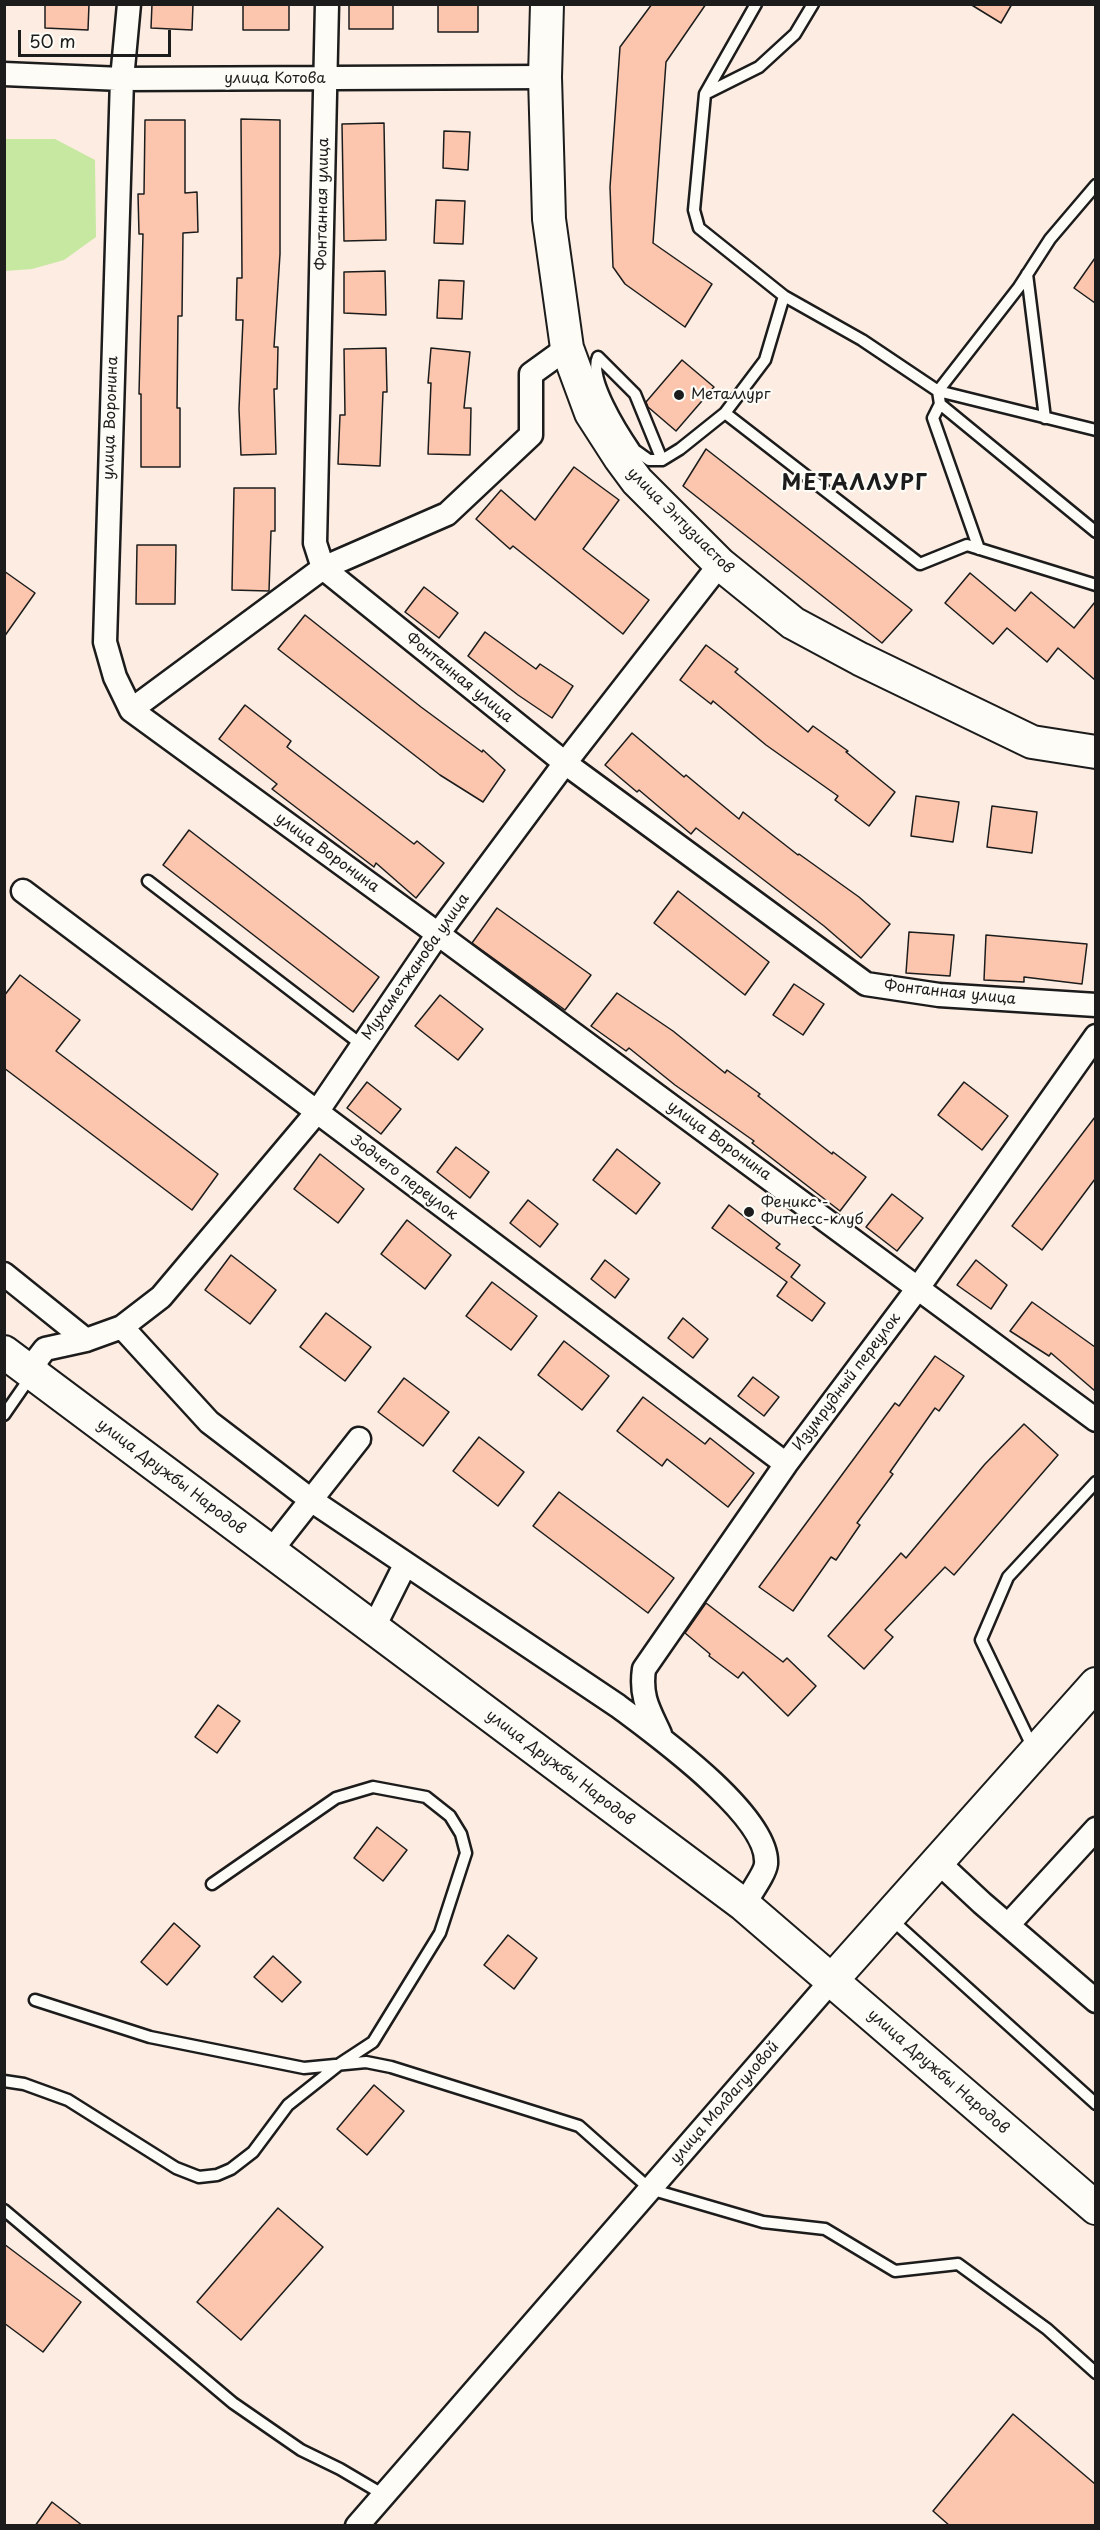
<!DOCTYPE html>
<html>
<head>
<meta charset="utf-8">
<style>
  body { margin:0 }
  #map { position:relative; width:1100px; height:2530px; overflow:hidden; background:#fcece1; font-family:"Playpen Sans",sans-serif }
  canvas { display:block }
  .frame { position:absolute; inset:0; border:6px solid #1c1c1c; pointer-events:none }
  .scale { position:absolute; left:18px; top:30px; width:153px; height:27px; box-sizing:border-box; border:3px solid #1c1c1c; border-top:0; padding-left:8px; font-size:18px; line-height:21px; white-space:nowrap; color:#1c1c1c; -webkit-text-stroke:4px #fdfcf7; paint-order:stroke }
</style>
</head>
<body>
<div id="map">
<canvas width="1100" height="2530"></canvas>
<div class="frame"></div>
<div class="scale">50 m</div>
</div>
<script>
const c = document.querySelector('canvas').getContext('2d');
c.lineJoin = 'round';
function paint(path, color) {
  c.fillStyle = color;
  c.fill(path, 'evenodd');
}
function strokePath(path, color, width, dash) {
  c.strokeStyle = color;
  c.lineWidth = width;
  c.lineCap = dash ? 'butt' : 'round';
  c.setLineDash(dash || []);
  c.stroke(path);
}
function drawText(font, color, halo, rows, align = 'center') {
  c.font = font + ' "Playpen Sans",sans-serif';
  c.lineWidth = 4.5;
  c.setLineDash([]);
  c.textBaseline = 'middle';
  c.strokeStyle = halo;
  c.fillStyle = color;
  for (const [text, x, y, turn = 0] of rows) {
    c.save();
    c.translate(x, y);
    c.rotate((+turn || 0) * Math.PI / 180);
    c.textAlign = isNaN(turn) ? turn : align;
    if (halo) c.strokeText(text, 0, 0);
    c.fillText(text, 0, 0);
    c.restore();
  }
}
paint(new Path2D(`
  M5,139H55L95,160L96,237L64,260L32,269L5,271Z`), '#c6e8a0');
const building = new Path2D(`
  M45,4H89L88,30L45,28Z
  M152,4H193L192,30L151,28Z
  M243,4H289V30H243Z
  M349,4H393V29H349Z
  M438,4H478V32H438Z
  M652,4H706L666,62L653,243L712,284L685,327L625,284L613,267L610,187L620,47Z
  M970,4H1012L1001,23Z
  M241,119L280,120V254L274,347H278L277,389H274L276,454L241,455L239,409L243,320H236L237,278H242Z
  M145,120H185V193L197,192L198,232L183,233L182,316H178L177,408H180V467H141V394H139L143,234H139L138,194H144Z
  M384,123L386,240L344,241L342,124Z
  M444,131L470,132L468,170L443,168Z
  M436,200L465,201L463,244L434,243Z
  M1095,258V303L1074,288Z
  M385,271L386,315L344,313V272Z
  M439,280L464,281L462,319L437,318Z
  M386,348L387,392H383L380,466L338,464L340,415H345L344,349Z
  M431,348L470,352L464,408H471L470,455L428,454L431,383H428Z
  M682,360L714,387L676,431L648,407L646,402Z
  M706,449L912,610L882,643L683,486Z
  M574,467L619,500L583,549L649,600L623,634L513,546L510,549L476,519L501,490L535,520Z
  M234,488H275V531H271L269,591L232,590Z
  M137,545H176L175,604H136Z
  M4,571L35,593L4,637Z
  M970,573L1015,611L1031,592L1074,628L1095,602V680L1058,648L1047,662L1007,628L993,644L945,603Z
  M424,587L458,613L439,638L405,612Z
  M305,615L421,707L482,752L483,750L505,770L483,802L440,775L278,649Z
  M485,632L536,669L540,664L573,686L552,718L518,695L468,656Z
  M706,645L738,669L735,672L808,732L813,726L848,751L846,752L895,792L869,826L835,800L838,796L766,745L713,701L711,704L680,680Z
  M245,705L291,741L287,747L414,844L417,841L444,863L416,898L376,863L374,867L272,789L277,784L219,739Z
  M632,733L684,777L686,775L739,819L743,812L798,855L799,854L859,897L890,924L861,958L824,926L696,828L691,834L639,790L637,792L605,765Z
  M916,796L959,802L953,842L911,836Z
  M992,806L1037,812L1032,853L987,847Z
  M189,830L379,977L353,1012L163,865Z
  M678,891L769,962L745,995L654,923Z
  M497,908L591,975L565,1010L472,943Z
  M909,932L954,935L950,976L906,973Z
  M986,935L1087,944L1082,984L1024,977V982L984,980Z
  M20,975L80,1020L56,1051L218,1174L192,1210L4,1068V996Z
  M794,984L824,1004L803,1035L773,1015Z
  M617,993L673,1031L725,1073L727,1070L760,1094L758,1096L832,1154L833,1152L866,1177L840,1211L752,1143L754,1141L675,1085L629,1048L626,1051L591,1026Z
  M440,995L483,1029L458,1060L415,1026Z
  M367,1082L401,1109L381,1134L347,1108Z
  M964,1082L1008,1116L982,1150L938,1115Z
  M1095,1117V1179L1042,1250L1012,1226Z
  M456,1147L489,1172L470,1198L437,1172Z
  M617,1149L660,1183L636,1214L593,1180Z
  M320,1154L364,1189L338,1223L294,1189Z
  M892,1194L923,1218L897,1251L866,1227Z
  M528,1200L558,1224L540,1247L510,1223Z
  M729,1205L780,1244L776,1248L800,1265L791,1277L825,1303L812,1321L777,1296L787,1282L712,1228Z
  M407,1220L451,1255L425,1289L381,1254Z
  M231,1255L276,1290L250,1324L205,1290Z
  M605,1260L629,1279L615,1298L591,1279Z
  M976,1260L1007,1285L991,1309L957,1285Z
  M492,1282L537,1316L511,1350L466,1316Z
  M1032,1302L1095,1347V1391L1051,1353L1049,1356L1010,1331Z
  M326,1313L371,1347L345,1381L300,1347Z
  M683,1318L708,1339L693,1358L668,1338Z
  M564,1341L609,1376L582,1410L538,1375Z
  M935,1356L964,1376L939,1411L935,1408L890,1472L893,1474L857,1523L860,1525L836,1560L831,1557L793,1611L759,1587L895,1403L899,1406Z
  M753,1377L779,1397L764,1416L738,1396Z
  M404,1378L449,1412L423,1446L378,1412Z
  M643,1397L705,1444L710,1438L754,1473L728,1507L667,1459L662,1466L617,1431Z
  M1024,1424L1058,1455L954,1575L945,1567L885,1630L893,1637L864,1669L828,1636L901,1553L906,1558L985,1464Z
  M479,1437L524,1472L498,1506L453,1471Z
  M559,1492L674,1578L648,1613L533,1526Z
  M706,1603L783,1662L787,1658L816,1686L788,1716L743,1672L738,1678L709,1656L710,1654L685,1633Z
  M218,1705L240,1721L217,1753L195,1737Z
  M377,1827L407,1850L383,1881L354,1858Z
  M174,1923L200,1946L167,1985L141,1962Z
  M508,1935L537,1958L514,1989L484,1965Z
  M273,1956L301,1982L282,2002L254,1977Z
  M374,2085L404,2111L367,2155L337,2129Z
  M278,2208L323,2247L241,2340L197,2302Z
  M4,2244L81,2302L43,2352L4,2323Z
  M1013,2414L1095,2484V2526H950L933,2511Z
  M52,2502L83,2526H35Z`);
paint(building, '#fbc6ad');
strokePath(building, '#1c1c1c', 1.5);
const lane = new Path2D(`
  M705,94L759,67L795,34L813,4
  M1027,274L1045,418
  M784,296L862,340L938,391L1019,287L1050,239L1096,185
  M940,404L933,418L979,549
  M725,413L920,564L967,545L1096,585
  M1096,430L938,391L940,404L1096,532
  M635,450C622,431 588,378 598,357L635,394L662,460
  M623,456L635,450L649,460H662L680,449L725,413L765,360L784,296L699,228L694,210L705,94L756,4
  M148,881L362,1045
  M4,1415L31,1376
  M1033,1748L981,1640L1008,1577L1096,1482
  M891,1919L1096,2104
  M35,2000L150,2037L304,2068L366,2062L391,2067L579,2126L650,2189L763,2222L825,2229L895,2271L958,2264L1047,2329L1096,2373
  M4,2081L24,2084L68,2100L176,2168L199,2177L217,2175L231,2169L253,2152L288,2105L341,2063L373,2042L440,1933L466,1853L461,1834L450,1816L426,1797L373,1787L336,1798L212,1884
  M4,2210L233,2403L301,2450L340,2469L384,2495`);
const street = new Path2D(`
  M129,4L122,79L105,642L115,677L131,710L438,934L1096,1420
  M327,4L315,543L323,568L565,763L866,984L939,995L1096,1005
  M4,74L122,79L545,77
  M131,710L323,568L447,514L531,435V374L567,348
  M23,891L786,1464
  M4,1274L86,1340
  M122,1327L209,1422L311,1500L618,1706C654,1733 770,1816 766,1864C765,1874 749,1895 744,1905
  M33,1373L38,1358L45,1349L86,1340L122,1327L161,1297L317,1112L438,934L565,763L720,564
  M270,1552L359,1439
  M373,1629L405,1565
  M660,1734C649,1710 640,1697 644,1669L786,1464L918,1288L1096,1036
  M937,1861L982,1903L1096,2001
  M1008,1925L1096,1829
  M357,2526L832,1980`);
const secondary = new Path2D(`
  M547,4L545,77L549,219L567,348L591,413L620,458L637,481L720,564L793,623L860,659L1032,742L1096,752
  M4,1352L744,1905L1096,2208
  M832,1980L1096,1684`);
strokePath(lane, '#1c1c1c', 15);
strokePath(street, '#1c1c1c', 27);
strokePath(secondary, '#1c1c1c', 36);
strokePath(lane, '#fdfcf7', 10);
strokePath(street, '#fdfcf7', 22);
strokePath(secondary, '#fdfcf7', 32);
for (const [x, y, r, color] of [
  [679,395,6,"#1c1c1c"],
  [749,1212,6,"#1c1c1c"]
]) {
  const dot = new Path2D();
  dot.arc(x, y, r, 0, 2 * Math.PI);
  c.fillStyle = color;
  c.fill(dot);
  strokePath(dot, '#fdfcf7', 2);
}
drawText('15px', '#1c1c1c', '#fdfcf7', [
  ["улица Котова",275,79],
  ["Фонтанная улица",323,204,-89],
  ["улица Воронина",111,418,-88],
  ["улица Энтузиастов",680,521,45],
  ["Фонтанная улица",459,678,39],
  ["улица Воронина",327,853,36],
  ["Мухаметжанова улица",416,967,-55],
  ["Фонтанная улица",950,993,6],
  ["улица Воронина",719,1141,36],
  ["Зодчего переулок",404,1178,37],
  ["Изумрудный переулок",847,1382,-53],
  ["улица Дружбы Народов",171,1477,37],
  ["улица Дружбы Народов",560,1768,37],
  ["улица Дружбы Народов",938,2072,41],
  ["улица Молдагуловой",725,2103,-49]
]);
drawText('15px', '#1c1c1c', '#fdfcf7', [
  ["Металлург",691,395],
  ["Феникс -",761,1203],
  ["Фитнесс-клуб",761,1220]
], 'left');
c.letterSpacing = '1.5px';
drawText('bold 21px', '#1c1c1c', '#fdfcf7', [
  ["МЕТАЛЛУРГ",855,484]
]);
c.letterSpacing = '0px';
</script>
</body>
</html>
